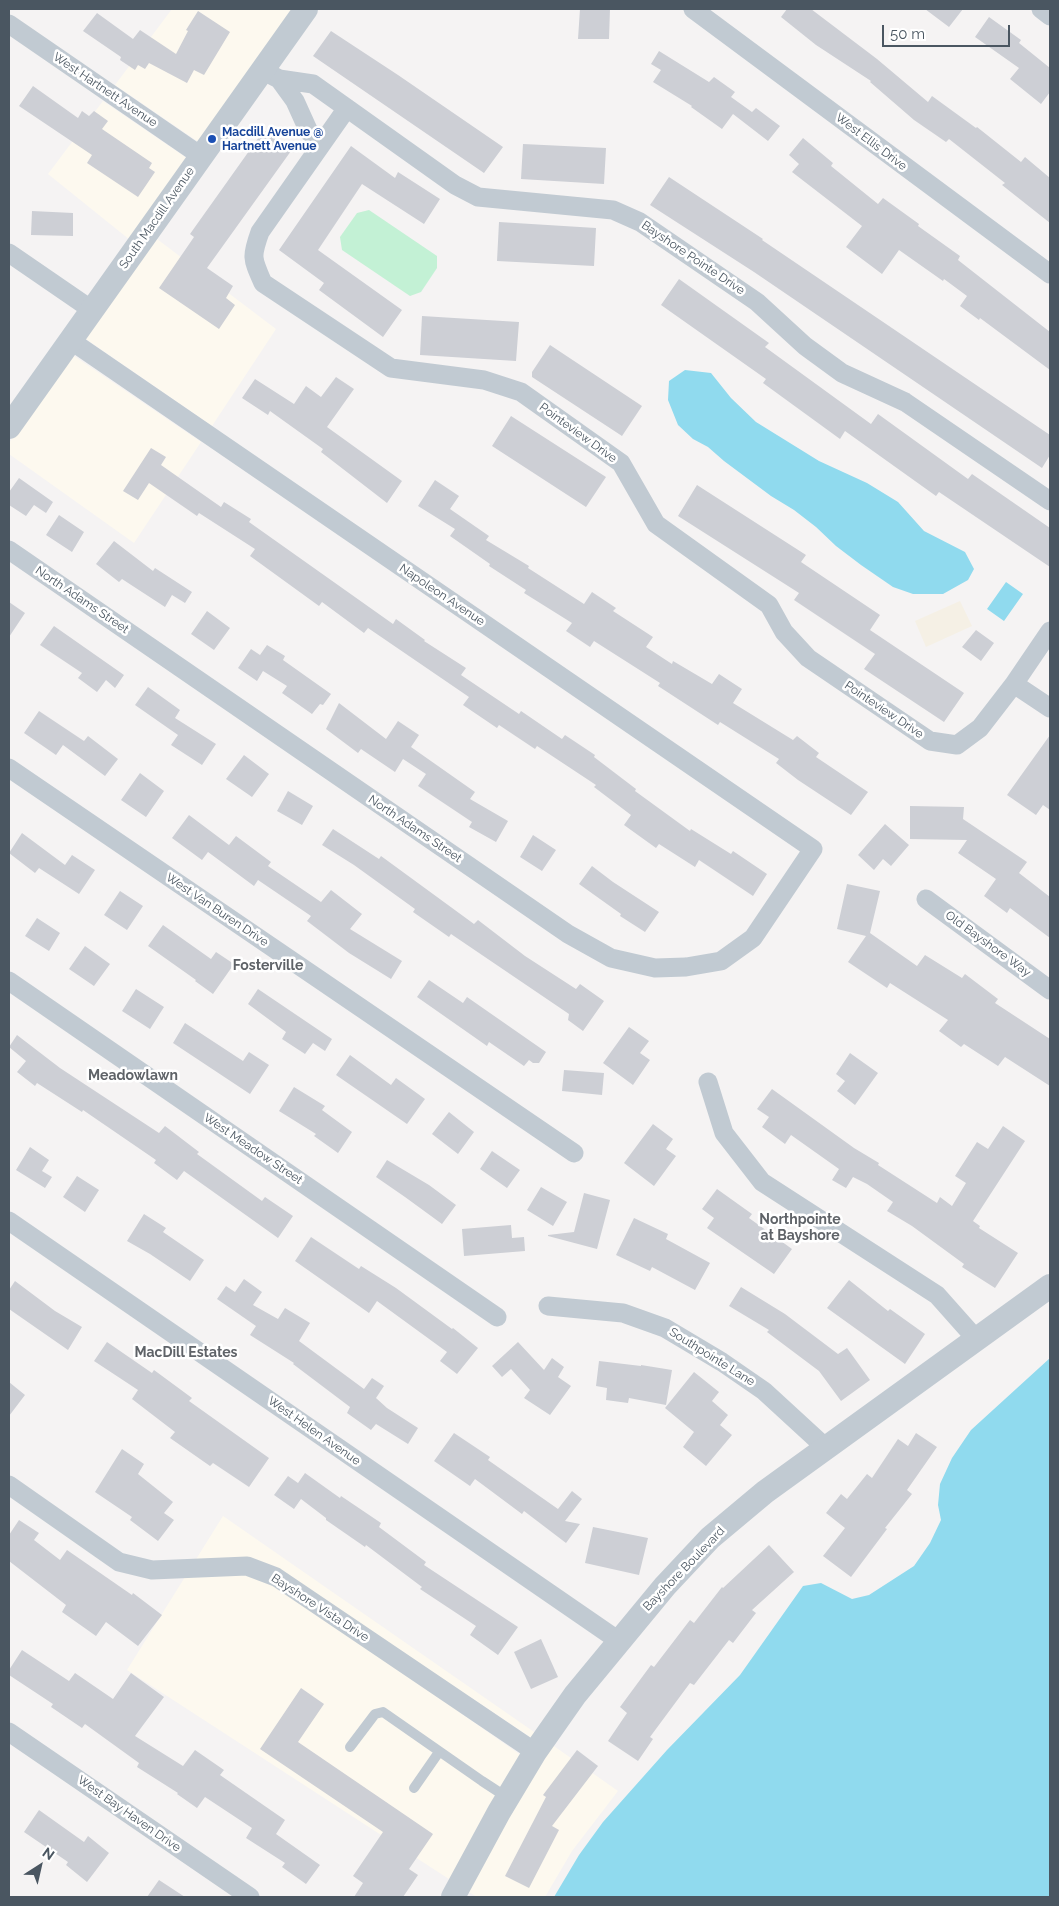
<!DOCTYPE html>
<html>
<head>
<meta charset="utf-8">
<style>
  body { margin:0 }
  #map { position:relative; width:1059px; height:1906px; overflow:hidden; background:#f5f3f3; font-family:Raleway,sans-serif }
  canvas { display:block }
  .frame { position:absolute; inset:0; border:10px solid #4a5661; pointer-events:none }
  .north { position:absolute; left:15px; top:1841px; width:50px; height:50px; -webkit-text-stroke:4px #fff; paint-order:stroke; rotate:35deg; font-size:14px; font-weight:700; line-height:20px; text-align:center; color:#4a5661 }
  .north::after { content:''; display:block; margin:auto; width:18px; height:22px; background:#4a5661; clip-path:polygon(50% 0,100% 100%,50% 72%,0 100%) }
  .scale { position:absolute; left:882px; top:25px; width:128px; height:22px; box-sizing:border-box; border:2px solid #4a5661; border-top:0; padding-left:6px; font-size:15px; line-height:18px; white-space:nowrap; color:#4a5661; -webkit-text-stroke:4px #fff; paint-order:stroke }
</style>
</head>
<body>
<div id="map">
<canvas width="1059" height="1906"></canvas>
<div class="frame"></div>
<div class="north">N</div>
<div class="scale">50 m</div>
</div>
<script>
const c = document.querySelector('canvas').getContext('2d');
c.lineJoin = 'round';
function paint(path, color) {
  c.fillStyle = color;
  c.fill(path, 'evenodd');
}
function strokePath(path, color, width, dash) {
  c.strokeStyle = color;
  c.lineWidth = width;
  c.lineCap = dash ? 'butt' : 'round';
  c.setLineDash(dash || []);
  c.stroke(path);
}
function drawText(font, color, halo, rows, align = 'center') {
  c.font = font + ' Raleway,sans-serif';
  c.lineWidth = 5;
  c.setLineDash([]);
  c.textBaseline = 'middle';
  c.strokeStyle = halo;
  c.fillStyle = color;
  for (const [text, x, y, turn = 0] of rows) {
    c.save();
    c.translate(x, y);
    c.rotate((+turn || 0) * Math.PI / 180);
    c.textAlign = isNaN(turn) ? turn : align;
    if (halo) c.strokeText(text, 0, 0);
    c.fillText(text, 0, 0);
    c.restore();
  }
}
paint(new Path2D(`
  M172,9H295L200,143L115,85Z
  M103,101L188,159L130,240L48,174Z
  M216,151L157,239L276,329L212,426L83,337Z
  M71,354L201,442L134,543L9,454V443Z
  M223,1516L537,1734L533,1739L470,1697L459,1712L522,1756L452,1881L127,1670Z
  M551,1744L618,1791L572,1851L545,1897H477L467,1891Z`), '#fdf9ef');
paint(new Path2D(`
  M369,210L437,256V268L421,292L410,296L342,250L340,237L357,213Z`), '#c3f1d5');
paint(new Path2D(`
  M960,601L972,626L926,647L915,621Z`), '#f5f0e5');
paint(new Path2D(`
  M685,370L711,373L731,398L756,422L819,461L867,483L898,502L924,531L965,552L974,569L968,580L943,594H913L893,587L861,565L836,546L816,527L794,510L771,496L724,461L708,447L693,439L678,425L668,400L669,381Z
  M1006,582L1023,594L1004,621L987,609Z
  M1050,1358V1897H554L579,1855L603,1822L667,1750L740,1675L803,1586L821,1583L852,1599L869,1595L914,1566L930,1543L941,1520L938,1505L940,1484L952,1458L971,1430Z`), '#90daee');
paint(new Path2D(`
  M580,9H610L609,39H578Z
  M787,9H811L877,59L928,102L932,96L976,128L977,127L1021,162L1025,157L1050,178V223L1002,185L1005,183L949,139L946,142L914,120L870,82L871,81L816,45L781,17Z
  M925,9H963L949,27Z
  M198,11L230,32L204,75L194,70L187,83L149,63L145,69L138,65L135,70L120,60L121,57L83,31L97,13L133,39L140,30L176,54L188,31L186,30Z
  M989,17L1021,40L1019,43L1050,68V92L1041,104L1010,79L1019,68L975,37Z
  M331,31L398,75L503,147L484,173L313,56Z
  M659,51L709,82L714,77L735,92L731,97L752,112L756,108L780,126L768,141L733,114L722,129L691,107L692,106L653,82L661,70L651,64Z
  M33,86L78,118L82,111L89,116L94,111L108,121L102,129L152,163L149,168L155,172L138,197L87,163L92,155L19,106Z
  M264,130L291,151L207,268L233,286L226,298L235,305L219,329L159,288L194,237L190,234Z
  M803,138L833,163L831,166L878,204L883,198L919,224L918,226L960,256L958,260L1050,332V370L980,318L979,320L960,306L967,296L944,279L943,281L899,250L882,274L846,247L862,226L792,172L799,164L789,155Z
  M523,144L606,148L604,184L521,179Z
  M351,146L395,178L398,172L440,199L424,224L362,184L318,250L402,310L383,337L319,290L324,283L279,250Z
  M669,177L763,239L762,240L1050,435V455L1042,468L754,272L650,205Z
  M32,211L73,213V236L31,235Z
  M499,222L596,228L594,266L497,261Z
  M679,279L769,343L765,347L871,424L878,414L968,479L972,474L1050,528V567L939,492L936,496L845,431L840,439L763,383L766,379L661,305Z
  M422,316L519,322L516,361L420,355Z
  M550,345L642,406L622,436L532,377V372Z
  M336,377L354,389L327,427L402,481L387,503L321,452L323,449L270,411L268,415L242,398L255,379L294,404L306,386L321,397Z
  M511,416L606,477L586,507L492,446Z
  M151,448L166,457L161,465L221,507L224,502L251,519L249,522L393,624L396,619L425,640L424,641L466,668L461,675L519,714L521,711L562,739L565,735L595,755L594,757L636,789L635,791L690,831L691,829L731,854L733,851L767,874L753,896L699,860L695,867L659,844L656,848L624,825L631,815L594,787L596,785L537,746L535,749L499,725L497,728L463,705L469,697L368,628L364,633L322,602L319,606L250,556L255,549L199,513L197,516L149,483L138,500L123,491Z
  M19,478L53,502L46,513L34,505L26,516L9,505V492Z
  M435,480L459,496L450,509L489,536L486,540L529,566L528,568L584,604L592,592L616,608L613,611L653,637L646,647L672,664L673,661L712,684L719,674L742,689L733,703L793,740L797,736L819,753L816,757L868,792L851,815L798,780L776,763L779,759L720,722L718,725L658,686L660,683L594,641L590,647L566,631L572,623L524,593L526,590L489,566L490,564L450,536L455,529L418,506Z
  M697,485L806,555L801,562L880,615L870,630L964,693L944,722L864,669L875,654L794,600L799,593L678,516Z
  M59,515L84,532L72,552L46,535Z
  M114,541L153,571L155,568L192,592L185,603L172,595L165,607L122,579L119,582L96,564Z
  M9,602L25,613L9,637Z
  M207,611L230,628L214,650L191,634Z
  M54,626L124,675L115,688L106,680L97,692L78,678L82,673L40,645Z
  M976,630L994,643L981,661L962,647Z
  M267,645L285,656L283,660L331,694L323,705L320,704L312,714L282,693L287,686L263,671L257,681L238,668L251,649L260,655Z
  M148,687L180,710L175,718L216,744L202,765L171,745L178,735L135,705Z
  M339,703L386,739L398,721L419,735L411,747L475,792L470,799L508,821L496,842L469,827L472,822L418,786L426,774L403,759L395,772L361,749L358,753L326,729Z
  M39,711L84,741L88,736L118,759L105,776L63,745L56,755L24,733Z
  M1050,735V810L1043,805L1036,815L1007,795Z
  M244,755L269,774L252,797L226,779Z
  M140,773L164,791L146,817L121,800Z
  M288,791L313,806L302,825L277,811Z
  M910,806L964,807L963,819L1027,862L1019,873L1050,897V938L1010,908L1007,913L984,896L996,879L958,853L967,840L910,839Z
  M189,815L229,845L236,836L271,862L268,866L321,902L331,890L362,914L350,929L402,961L391,979L349,953L307,921L311,916L258,880L254,886L208,852L202,860L172,838Z
  M885,824L909,845L891,866L883,859L874,870L858,855Z
  M333,829L379,859L381,856L474,924L478,920L525,956L576,989L580,984L604,1001L583,1031L568,1020L569,1014L451,934L449,937L413,912L415,909L354,865L322,845Z
  M22,833L65,865L72,855L95,870L79,894L39,868L35,873L9,853Z
  M533,835L556,850L542,871L520,857Z
  M592,866L613,882L659,912L645,932L620,916L621,914L579,884Z
  M847,884L880,891L870,933L917,966L925,955L962,978L965,974L998,999L995,1003L1050,1039V1086L1005,1057L998,1066L964,1044L961,1047L939,1031L948,1020L890,983L887,988L848,962L866,936L837,929Z
  M120,891L143,906L127,930L104,915Z
  M37,918L60,933L49,951L25,936Z
  M163,925L211,959L216,952L234,964L213,994L195,981L196,980L148,946Z
  M85,946L110,964L94,986L69,969Z
  M429,980L463,1003L467,997L546,1052L539,1063H533L529,1060L524,1066L489,1042L487,1046L417,997Z
  M136,989L164,1007L150,1029L122,1011Z
  M258,989L332,1039L325,1051L313,1043L305,1054L282,1039L286,1032L248,1004Z
  M185,1023L243,1061L249,1052L269,1065L250,1094L173,1043Z
  M629,1027L649,1041L640,1053L650,1060L633,1085L603,1063Z
  M17,1035L60,1068L159,1133L165,1126L199,1152L197,1154L262,1201L265,1197L293,1216L278,1238L184,1171L177,1180L154,1163L156,1160L83,1110L82,1112L37,1083L35,1086L17,1072L26,1061L9,1047Z
  M850,1053L878,1073L855,1105L837,1091L845,1081L836,1074Z
  M350,1055L391,1085L396,1078L425,1099L407,1124L336,1075Z
  M564,1070L604,1073L602,1095L562,1091Z
  M294,1087L325,1106L322,1110L352,1132L338,1153L314,1136L316,1134L279,1111Z
  M772,1089L854,1148L879,1163L878,1165L937,1203L940,1197L952,1206L966,1183L955,1176L977,1142L988,1149L1003,1126L1025,1141L973,1221L980,1226L979,1228L1018,1253L995,1288L962,1267L964,1264L912,1226L887,1211L893,1202L867,1184L853,1177L846,1188L832,1180L839,1169L791,1135L785,1144L762,1127L769,1117L757,1109Z
  M449,1112L474,1132L458,1154L432,1134Z
  M653,1124L673,1139L666,1149L676,1156L654,1186L624,1163Z
  M30,1147L49,1160L42,1171L52,1177L45,1188L16,1170Z
  M492,1151L520,1170L507,1188L480,1169Z
  M387,1160L429,1185L456,1205L442,1224L405,1197L376,1177Z
  M77,1176L99,1190L85,1212L63,1197Z
  M541,1187L567,1202L553,1226L527,1210Z
  M717,1189L752,1214L749,1218L792,1249L774,1274L707,1228L714,1218L702,1209Z
  M584,1193L610,1200L597,1249L548,1236V1235L574,1232Z
  M144,1214L166,1228L163,1232L204,1260L190,1281L150,1254L127,1241Z
  M634,1218L668,1234L666,1239L710,1263L695,1290L652,1267L650,1271L616,1255Z
  M511,1225L512,1238L524,1237L525,1251L464,1256L462,1229Z
  M311,1237L359,1269L361,1266L396,1288L452,1329L453,1328L478,1348L457,1374L440,1361L447,1352L377,1301L369,1313L295,1261Z
  M244,1279L262,1292L253,1305L278,1319L285,1308L310,1323L299,1341L364,1389L372,1378L384,1386L376,1398L387,1408L418,1428L408,1444L376,1424L371,1430L347,1413L350,1407L293,1364L294,1363L250,1335L256,1326L217,1299L226,1286L235,1292Z
  M849,1280L888,1311L890,1309L925,1334L905,1364L827,1308Z
  M15,1281L55,1311L82,1327L68,1350L9,1309V1290Z
  M741,1287L785,1314L838,1354L847,1348L870,1380L841,1401L819,1371L767,1332L769,1330L729,1306Z
  M107,1342L152,1373L154,1370L192,1398L189,1401L269,1458L249,1487L213,1463L210,1466L170,1438L175,1432L132,1399L138,1390L94,1361Z
  M518,1342L544,1370L552,1358L564,1367L558,1377L571,1386L550,1415L524,1398L530,1390L511,1369L502,1377L492,1366Z
  M599,1361L641,1366V1365L672,1370L666,1405L629,1398L628,1403L606,1400L607,1388L596,1386Z
  M694,1372L719,1392L712,1401L728,1415L720,1425L732,1435L706,1466L683,1447L694,1432L665,1408Z
  M9,1382L25,1395L9,1416Z
  M454,1433L490,1457L488,1460L558,1509L572,1491L582,1499L565,1521L580,1524L566,1543L524,1511L522,1514L475,1479L470,1486L434,1461Z
  M916,1433L937,1447L907,1490L912,1494L885,1528L887,1529L851,1577L823,1556L845,1528L826,1513L841,1494L847,1499L867,1474L872,1478L898,1439L908,1446Z
  M122,1449L144,1464L138,1474L173,1502L164,1513L174,1520L158,1541L130,1520L132,1517L95,1492Z
  M305,1473L340,1498L341,1496L381,1523L379,1527L426,1562L424,1565L518,1627L498,1655L470,1635L476,1626L420,1589L422,1587L366,1545L365,1547L326,1520V1518L301,1499L294,1509L274,1495L288,1476L298,1483Z
  M19,1520L39,1533L34,1540L60,1560L67,1550L132,1595L133,1593L162,1615L138,1646L106,1622L96,1636L62,1612L66,1605L9,1561V1535Z
  M593,1527L648,1538L639,1575L585,1563Z
  M769,1545L794,1572L752,1610L756,1613L733,1643L729,1640L694,1685L690,1683L650,1737L653,1739L638,1761L608,1741L627,1713L620,1707L651,1665L654,1667L690,1620L694,1623L722,1587L723,1588Z
  M541,1639L558,1677L531,1689L514,1652Z
  M22,1650L69,1681L75,1673L113,1699L131,1673L164,1697L135,1736L183,1766L195,1750L224,1770L220,1775L285,1820L276,1834L320,1865L306,1884L282,1867L285,1863L246,1838L252,1828L205,1797L197,1808L177,1794L178,1793L137,1767L139,1763L85,1724L82,1728L51,1707L53,1704L9,1675V1670Z
  M301,1688L324,1704L298,1742L433,1834L409,1869L418,1875L403,1897H354L363,1883L353,1876L383,1832L260,1749Z
  M577,1750L598,1766L552,1826L559,1830L529,1888L505,1876L546,1797L543,1795Z
  M39,1810L84,1842L88,1836L109,1853L87,1882L66,1865L68,1862L24,1832Z
  M159,1880L185,1897H147Z`), '#cdcfd5');
strokePath(new Path2D(`
  M350,1747L375,1714L383,1712L482,1781L508,1798
  M414,1788L439,1752`), '#c1cad2', 10);
strokePath(new Path2D(`
  M693,9L1050,274
  M1041,9L1050,16
  M9,24L201,156
  M262,70L279,79L313,84L455,185L478,197L613,210L640,222L757,302L805,346L842,373L905,402L1050,501
  M279,79L295,101L309,132L323,142
  M347,108L260,232C251,257 252,258 263,283L391,368L484,380L521,392L621,463L656,524L769,605L784,632L808,658L930,741L957,745L980,728L1014,684L1050,631
  M9,253L92,310
  M9,550L568,934L611,958L655,968L686,967L721,961L753,938L813,849L70,340
  M1014,684L1050,708
  M9,768L574,1153
  M926,899L1050,990
  M9,981L497,1317
  M708,1082L724,1133L762,1182L937,1295L977,1340
  M9,1221L619,1641
  M548,1306L623,1313L665,1328L722,1362L764,1391L825,1447
  M9,1485L119,1562L152,1570L247,1566L276,1577L535,1752
  M9,1732L250,1897`), '#c1cad2', 19);
strokePath(new Path2D(`
  M9,427L306,9
  M453,1897L499,1812L535,1752L575,1695L665,1586L710,1538L765,1492L1050,1286`), '#c1cad2', 24);
for (const [x, y, r, color] of [
  [212,139,5,"#1a4fb4"]
]) {
  const dot = new Path2D();
  dot.arc(x, y, r, 0, 2 * Math.PI);
  c.fillStyle = color;
  c.fill(dot);
  strokePath(dot, '#fff', 2);
}
drawText('12px', '#4a5661', '#fff', [
  ["West Hartnett Avenue",105,90,34],
  ["West Ellis Drive",871,142,37],
  ["South Macdill Avenue",157,218,-55],
  ["Bayshore Pointe Drive",693,258,34],
  ["Pointeview Drive",578,433,36],
  ["Napoleon Avenue",442,595,34],
  ["North Adams Street",82,600,34],
  ["Pointeview Drive",884,710,34],
  ["North Adams Street",415,829,34],
  ["West Van Buren Drive",217,910,34],
  ["Old Bayshore Way",988,944,36],
  ["West Meadow Street",253,1149,34],
  ["Southpointe Lane",712,1357,32],
  ["West Helen Avenue",314,1431,35],
  ["Bayshore Boulevard",684,1569,-46],
  ["Bayshore Vista Drive",320,1608,33],
  ["West Bay Haven Drive",129,1814,35]
]);
drawText('bold 12px', '#164399', '#fff', [
  ["Macdill Avenue @",222,132],
  ["Hartnett Avenue",222,146]
], 'left');
drawText('bold 14px', '#5f6368', '#fff', [
  ["Fosterville",268,966],
  ["Meadowlawn",133,1076],
  ["Northpointe",800,1220],
  ["at Bayshore",800,1236],
  ["MacDill Estates",186,1353]
]);
</script>
</body>
</html>
